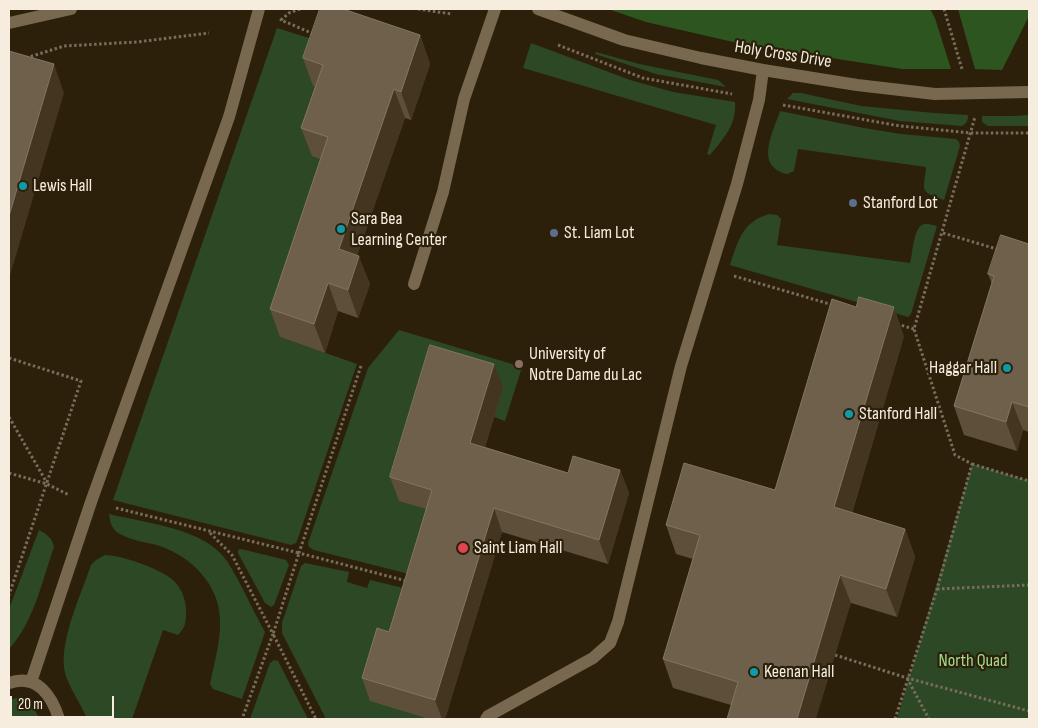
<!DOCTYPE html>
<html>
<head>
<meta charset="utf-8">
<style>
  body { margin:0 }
  #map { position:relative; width:1038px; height:728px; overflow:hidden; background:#2d200a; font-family:"Sofia Sans Condensed",sans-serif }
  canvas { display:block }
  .frame { position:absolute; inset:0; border:10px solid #f6eddf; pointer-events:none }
  .scale { position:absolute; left:10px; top:696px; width:104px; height:22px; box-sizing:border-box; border:2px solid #f6eddf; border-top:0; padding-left:6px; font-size:15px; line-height:18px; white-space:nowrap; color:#f6eddf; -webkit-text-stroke:4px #2d200a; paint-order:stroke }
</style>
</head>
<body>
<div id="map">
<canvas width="1038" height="728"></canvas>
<div class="frame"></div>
<div class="scale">20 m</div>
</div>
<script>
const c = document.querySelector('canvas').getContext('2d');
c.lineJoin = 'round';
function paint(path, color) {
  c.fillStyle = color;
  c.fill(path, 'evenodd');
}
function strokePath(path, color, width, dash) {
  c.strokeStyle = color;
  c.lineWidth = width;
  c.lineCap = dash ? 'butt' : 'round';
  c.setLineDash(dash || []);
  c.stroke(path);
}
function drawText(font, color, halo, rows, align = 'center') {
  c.font = font + ' "Sofia Sans Condensed",sans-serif';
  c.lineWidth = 4.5;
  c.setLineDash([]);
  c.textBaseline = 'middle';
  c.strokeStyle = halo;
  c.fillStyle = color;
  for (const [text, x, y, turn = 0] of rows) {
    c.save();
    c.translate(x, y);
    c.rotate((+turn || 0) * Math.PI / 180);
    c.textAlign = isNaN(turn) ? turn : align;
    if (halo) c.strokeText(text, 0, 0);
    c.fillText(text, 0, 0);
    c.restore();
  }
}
paint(new Path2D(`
  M277,28L328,44L333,93L338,165L280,337L357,364L298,538L296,543L291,545L113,500Z
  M531,43L630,80L673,92L735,102C737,124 724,138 710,155L707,154L716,125L523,68Z
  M596,52L639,64L718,80L726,87L656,74L595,54Z
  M793,93H801L861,106L934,113L968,115C968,121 967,123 962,126L900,121L787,99Z
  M780,111L864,128L901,134L956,139L959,142L960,146L944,200C918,191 924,191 926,167L798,149L794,171L787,174C754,166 773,133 780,111Z
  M1029,115V126H988L982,122V116H1015Z
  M769,214L777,215L781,219L777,245L910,263C913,254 913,225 925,224C928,223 933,226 937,226L911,314L908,317L730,265C738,241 742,222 769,214Z
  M399,330L522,367L505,421L494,417L503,387L440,513L421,577L314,550L309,547L308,543L368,368Z
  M972,464L1029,481V719H897Z
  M109,514C145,523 205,528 227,561C241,583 252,609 265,632L242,699L213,689L210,684C214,664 221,641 220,619C219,585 192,557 160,546C147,542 132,541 120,534C112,530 110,522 109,514Z
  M39,530C47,534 52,538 54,547C42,581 34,622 9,649V609Z
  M241,549L286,560L289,565L274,605L271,607L265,603L238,553V550Z
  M105,555C122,555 165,570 176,583C183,591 187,604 186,615C186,624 184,629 178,635L163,630L132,719H87C81,703 70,690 65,673C58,643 81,595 91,565L96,560Z
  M305,563L349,572L347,582L367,588L370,580L416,591L429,719H326L282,633V623L301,566Z
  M274,660L278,661L308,719H250L270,663Z
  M16,698C29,702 35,707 39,719H9V700Z`), '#2d4825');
paint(new Path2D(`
  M608,9H930L935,18L951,69H902L742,44L646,22Z
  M958,9H1029V16L1002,70L975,69Z`), '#2d5520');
strokePath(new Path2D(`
  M300,9L289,13L281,20L314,34
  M418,9L452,14
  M944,9L962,69
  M558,45L643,78L732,94
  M26,58L64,46L137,42L209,33
  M783,105L900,126L971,133H1029
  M943,233L1000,250
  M734,276L833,305
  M897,324L914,329
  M9,358L81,381L9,595
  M361,366L299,553L407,581
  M9,417L47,483
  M972,464L1029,481
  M9,473L47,484L69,495
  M116,508L299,553L273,634L316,719
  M210,533L232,555L273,634L242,719
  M937,589L1029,585
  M835,655L907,678L1029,711
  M907,678L929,719
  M895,719L937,589L972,464L955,455L914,329L975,117`), '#796d5a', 3, [2.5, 2.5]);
strokePath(new Path2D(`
  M414,284L443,192L464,99L495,9
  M31,682L91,502L229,117L259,9
  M9,683C37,673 52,696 59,719
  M486,719L488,716L593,658L610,643L618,622L681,366L737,184L759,100L763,70`), '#78684f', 12);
strokePath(new Path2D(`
  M538,9L624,40L701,58L763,70L857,85L935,94L1029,92
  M9,23L71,9`), '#78684f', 12);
paint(new Path2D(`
  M420,35L430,64L411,120L405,118L357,255L370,284L358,318L338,311L325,353L280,337L270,309L320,159L312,156L301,128L315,87L313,86L303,58Z
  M1029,244V432L1023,430L1017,451L964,435L954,406L992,284L988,274Z
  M904,336L852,513L905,529L915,557L897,617L851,603L731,705L673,688L663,659L693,559L676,554L666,525L775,490Z
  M503,387L485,447L568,473L620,470L629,493L608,564L502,532L445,719H429L370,701L362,678L389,632L426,509L399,501L390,477Z`), '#5d4f39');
paint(new Path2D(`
  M420,35L430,64L411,120L401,92Z
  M54,64L64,93L9,279V216Z
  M394,89L405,118L350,277L339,249Z
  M359,256L370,284L358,318L348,290Z
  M328,283L338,311L325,353L314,324Z
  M894,307L904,336L845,536L834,507Z
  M494,364L503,387L479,466L470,443Z
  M1012,402L1023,430L1017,451L1006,422Z
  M620,470L629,493L608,564L599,540Z
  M494,508L502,532L445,719H442L435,700Z
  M905,529L915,557L897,617L886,589Z
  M840,575L851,603L816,719H797Z`), '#43351f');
const building = new Path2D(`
  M320,9H343L420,35L401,92L394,89L339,249L359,256L348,290L328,283L314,324L270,309L328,137L301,128L323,65L303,58Z
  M9,51L54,64L9,216Z
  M1001,235L1029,244V407L1012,402L1006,422L954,406L994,276L988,274Z
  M859,297L894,307L834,507L905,529L886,589L840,575L797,719H727L738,682L663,659L700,535L666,525L684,463L775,490L832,299L856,307Z
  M430,345L494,364L470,443L568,473L573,456L620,470L599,540L494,508L435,700L362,678L377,628L389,632L432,490L390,477Z`);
paint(building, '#6e604b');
strokePath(building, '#837662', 1);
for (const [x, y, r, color] of [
  [23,186,5,"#0f9aa8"],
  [853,203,5,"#5c6f8a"],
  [341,229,5,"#0f9aa8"],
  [554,233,5,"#5c6f8a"],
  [519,364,5,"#8d6e63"],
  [1007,368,5,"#0f9aa8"],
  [849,414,5,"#0f9aa8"],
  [463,548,6,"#e0444e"],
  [754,672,5,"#0f9aa8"]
]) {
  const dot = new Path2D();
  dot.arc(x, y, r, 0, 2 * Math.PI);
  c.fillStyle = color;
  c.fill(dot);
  strokePath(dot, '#2d200a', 2);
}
drawText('18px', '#f6eddf', '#2d200a', [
  ["Holy Cross Drive",783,55,9]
]);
drawText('18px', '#f6eddf', '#2d200a', [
  ["Lewis Hall",33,186],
  ["Stanford Lot",863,203],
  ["Sara Bea",351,219],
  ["Learning Center",351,240],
  ["St. Liam Lot",564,233],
  ["University of",529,354],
  ["Notre Dame du Lac",529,375],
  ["Haggar Hall",997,368,"right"],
  ["Stanford Hall",859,414],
  ["Saint Liam Hall",474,548],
  ["Keenan Hall",764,672]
], 'left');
drawText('18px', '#a0dc8d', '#2d200a', [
  ["North Quad",973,661]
]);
</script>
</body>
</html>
